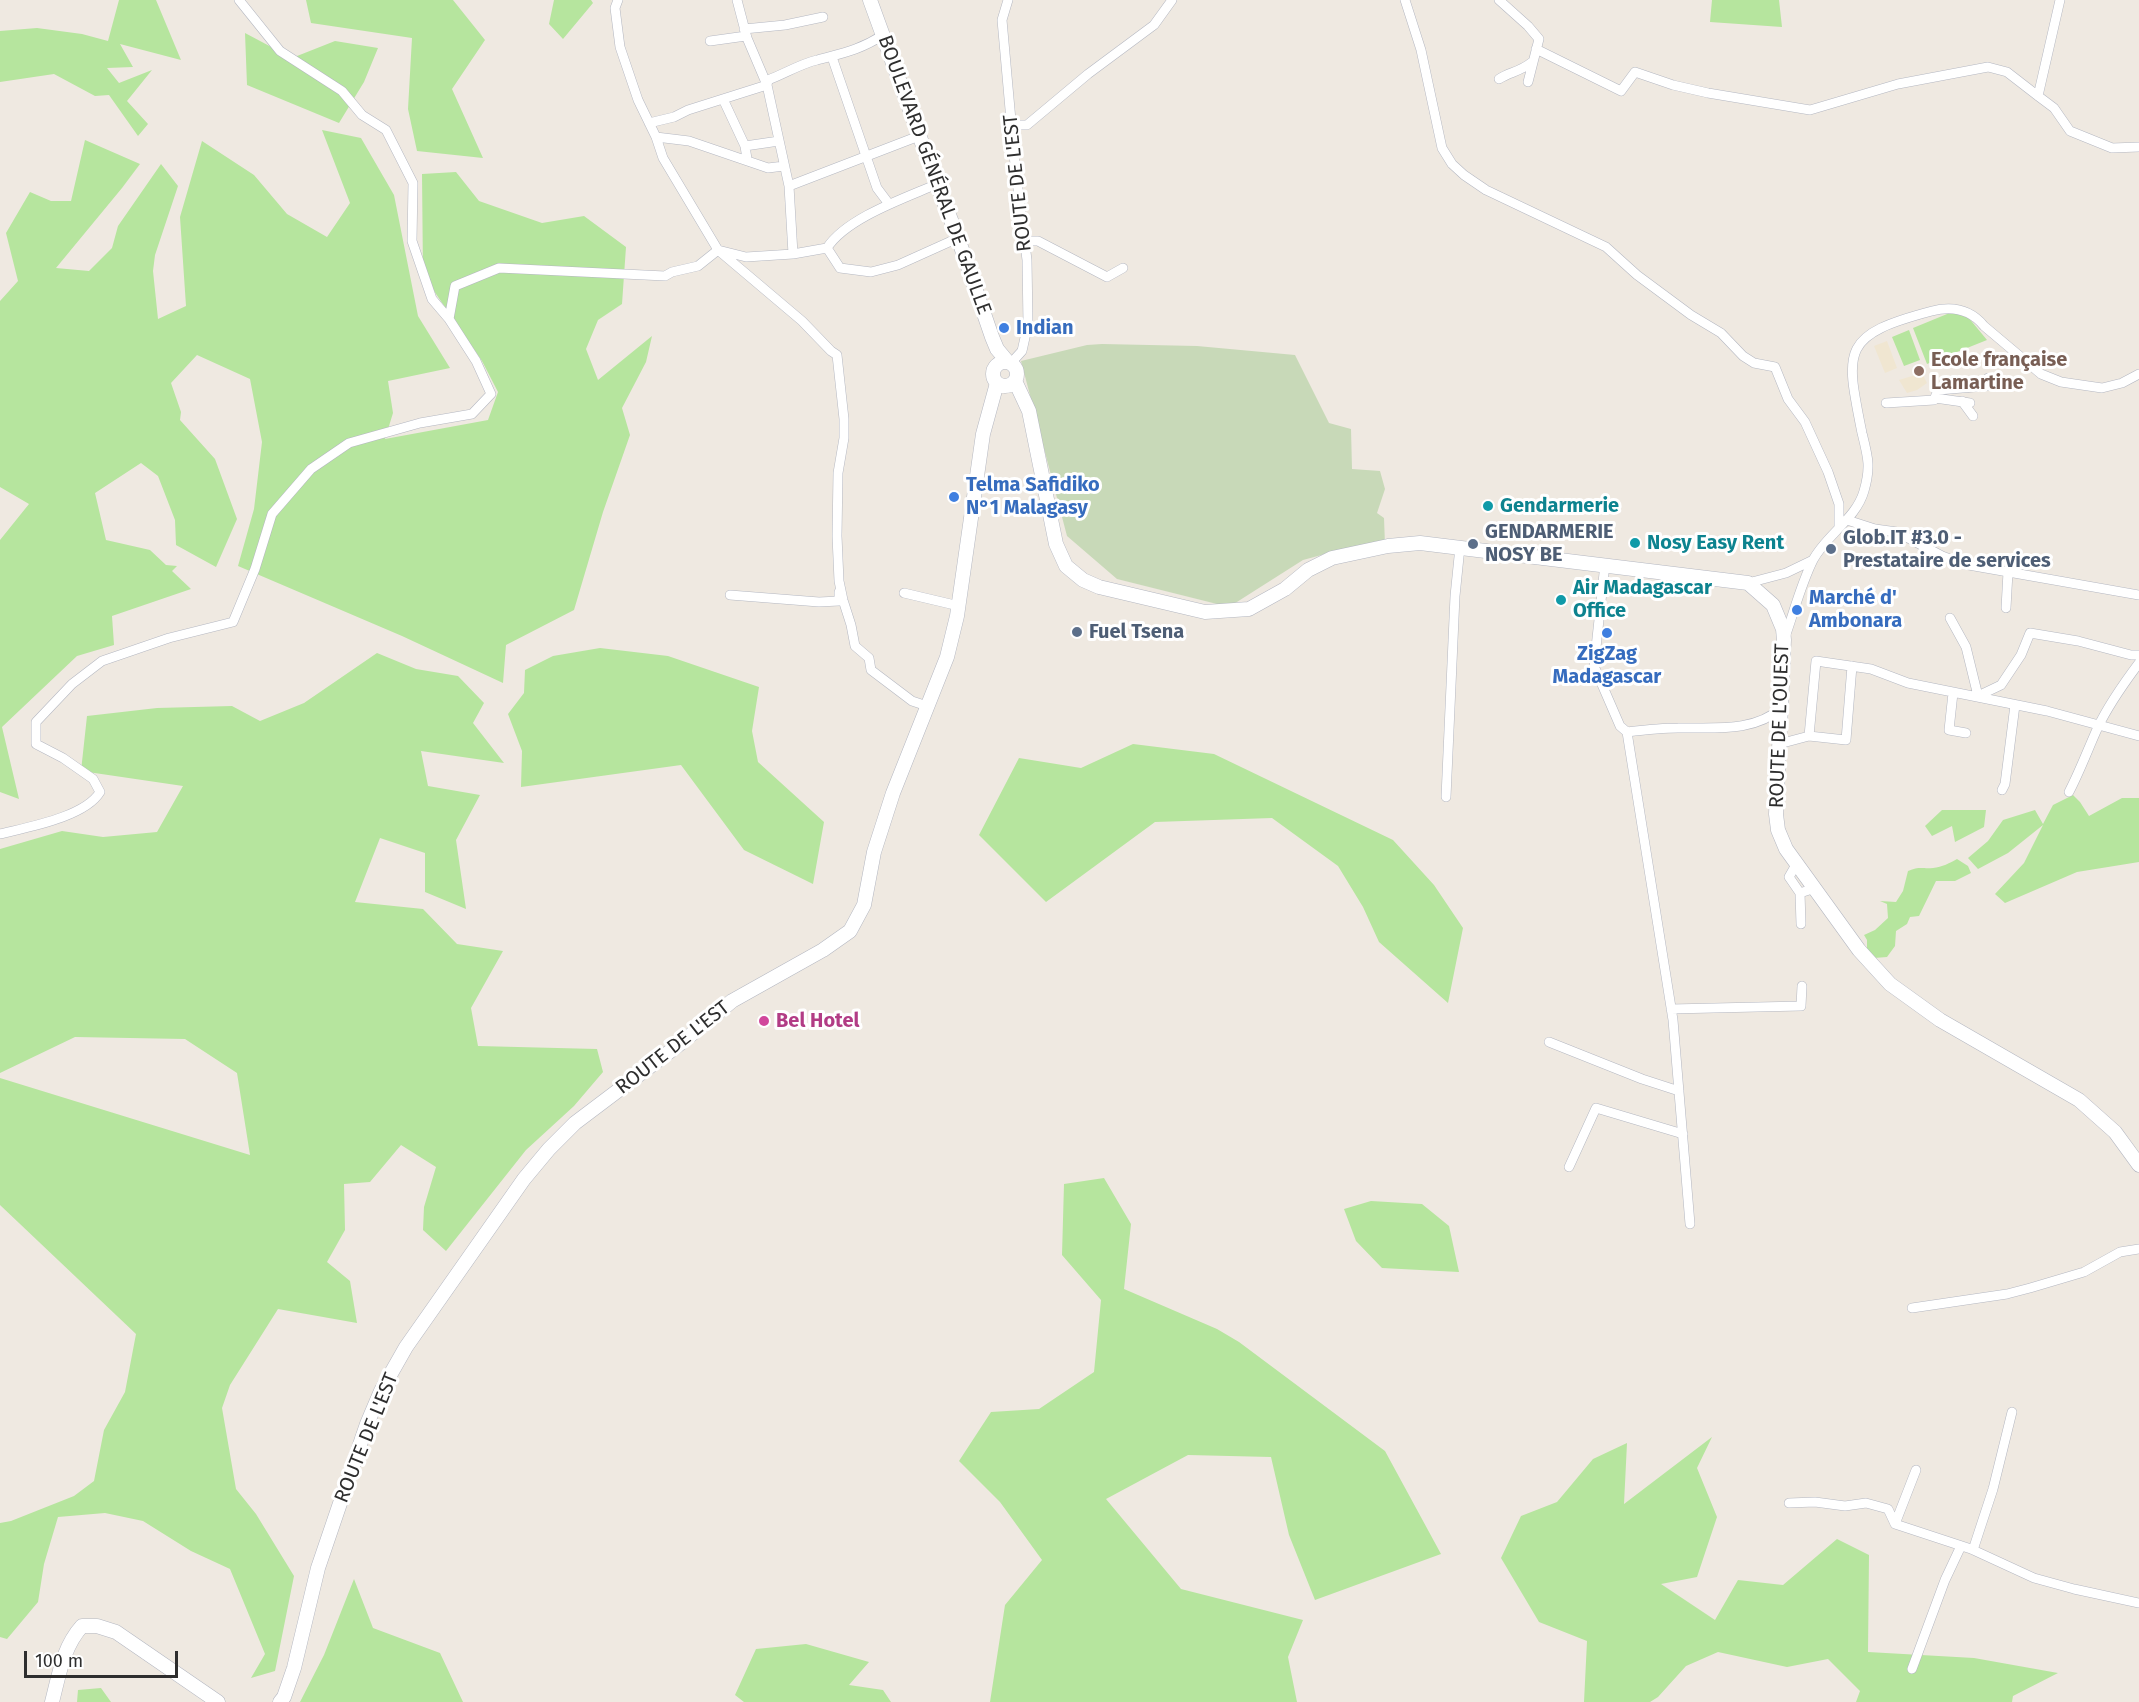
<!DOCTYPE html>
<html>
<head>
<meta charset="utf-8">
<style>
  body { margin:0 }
  #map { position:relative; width:2139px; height:1702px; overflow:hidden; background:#efe9e1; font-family:"Fira Sans",sans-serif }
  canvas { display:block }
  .scale { position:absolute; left:24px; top:1651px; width:154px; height:27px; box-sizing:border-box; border:3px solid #2e2e2e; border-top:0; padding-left:8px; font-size:18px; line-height:21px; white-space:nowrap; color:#2e2e2e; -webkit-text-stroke:4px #fff; paint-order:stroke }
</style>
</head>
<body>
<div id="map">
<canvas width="2139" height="1702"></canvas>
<div class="scale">100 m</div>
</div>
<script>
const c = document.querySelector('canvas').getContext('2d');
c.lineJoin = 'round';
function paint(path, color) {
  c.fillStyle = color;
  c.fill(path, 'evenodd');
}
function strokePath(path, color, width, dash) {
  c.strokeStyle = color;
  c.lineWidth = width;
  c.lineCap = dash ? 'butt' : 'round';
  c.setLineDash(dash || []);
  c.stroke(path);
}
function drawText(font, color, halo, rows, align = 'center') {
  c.font = font + ' "Fira Sans",sans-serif';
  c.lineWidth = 6;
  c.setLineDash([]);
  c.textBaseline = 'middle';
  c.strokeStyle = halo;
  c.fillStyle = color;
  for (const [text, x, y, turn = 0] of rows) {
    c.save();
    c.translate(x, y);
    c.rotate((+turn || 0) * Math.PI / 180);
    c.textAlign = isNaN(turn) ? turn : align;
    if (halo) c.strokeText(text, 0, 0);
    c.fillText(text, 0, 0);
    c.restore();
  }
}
paint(new Path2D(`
  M1887,341L1897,368L1885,373L1874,346Z
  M1922,373L1927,383L1917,390L1907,393L1899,380Z`), '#f0e6d1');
paint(new Path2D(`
  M119,0H156L181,60L120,44L133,67L107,68L119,83L152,70L127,101L148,124L138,136L109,95L95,96L54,74L0,82V31L37,28L82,34L108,41Z
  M306,0H453L485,40L452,89L483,158L417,151L408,109L412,38L311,23Z
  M554,0H591L593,3L563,39L549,24Z
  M1712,0H1779L1782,27L1710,22Z
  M245,33L292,58L335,41L378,48L364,82L339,123L247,85Z
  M322,130L361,138L394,195L418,316L450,368L388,381L393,413L385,439L488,420L498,392L482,361L423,275L422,174L456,172L479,201L542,223L584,216L626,247L622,304L598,320L586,349L598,380L652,336L646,362L622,408L630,435L603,512L574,610L506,645L503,683L402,636L238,566L254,509L262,442L250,379L197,355L171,383L181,412L180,420L215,459L237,519L216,567L176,545L175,520L158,476L141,463L95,493L106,540L150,550L166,565L177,566L172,571L191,589L112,616L114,645L77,656L2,727L19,799L0,792V540L29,504L0,487V301L18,281L6,233L30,192L51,201H71L85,140L140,164L122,188L56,268L89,271L112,248L118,226L161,164L178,186L155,255L153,271L158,319L186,306L180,217L202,141L254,175L287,214L327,237L350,203Z
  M1952,312L1968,317L1987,340L1927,364L1913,328Z
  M1909,330L1920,360L1904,366L1892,337Z
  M600,648L668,656L759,687L752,731L758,762L824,822L813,884L744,850L681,765L521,787L522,751L508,714L524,693L525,670L553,656Z
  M377,653L416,669L458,676L484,703L473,723L504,763L421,751L428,786L480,795L456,840L466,909L425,892V853L380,838L355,902L423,909L457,944L503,951L471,1008L478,1046L597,1049L603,1072L574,1106L526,1150L446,1251L423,1230L424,1207L436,1167L401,1145L370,1182L344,1184L345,1230L327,1262L350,1281L357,1323L278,1309L230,1385L222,1408L236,1489L256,1514L294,1576L275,1671L251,1678L265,1654L230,1569L191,1551L143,1521L105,1513L58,1517L44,1564L38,1602L7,1639L0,1637V1523L11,1521L74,1496L94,1481L104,1430L125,1392L136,1334L0,1205V1078L250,1155L237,1073L185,1039L75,1037L0,1073V849L62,831L103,837L157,832L183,786L81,771L87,716L157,708L232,706L260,721L304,703Z
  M1133,744L1214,754L1393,840L1434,885L1463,928L1448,1003L1379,942L1363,907L1338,866L1272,818L1155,822L1046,902L979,835L1019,758L1081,768Z
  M2073,795L2080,802L2089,816L2122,798H2139V862L2077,872L2005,903L1995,894L2024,863L2043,825L2008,853L1978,869L1968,858L1988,841L2003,820L2035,810L2043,824L2053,805Z
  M1942,810H1986L1984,827L1955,842L1952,826L1932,836L1925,826Z
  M1957,859L1968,866L1971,873L1955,881H1936L1919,916L1910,917L1907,924L1896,931L1895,946L1887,957L1874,958L1867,955V940L1864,935L1875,930L1888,918L1887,904L1880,901L1896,902L1903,891L1908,871C1920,866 1922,869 1933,868C1942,867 1950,863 1957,859Z
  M1104,1178L1131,1224L1124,1289L1217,1329L1239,1342L1385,1451L1441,1554L1315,1600L1289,1535L1271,1457L1188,1455L1106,1499L1181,1589L1303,1620L1288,1657L1297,1702H990L1005,1605L1042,1560L1000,1502L959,1461L991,1412L1039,1409L1094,1372L1101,1300L1062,1255L1064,1184Z
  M1371,1201L1422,1204L1449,1226L1459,1272L1382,1268L1356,1241L1344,1209Z
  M1712,1437L1697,1468L1717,1517L1697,1577L1661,1584L1715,1620L1738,1580L1783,1585L1837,1539L1869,1555L1868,1652L1974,1658L2058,1673L2013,1696L2012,1702H1856L1860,1691L1828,1659L1787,1667L1718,1652L1686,1666L1658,1697L1650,1702H1584L1587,1641L1539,1622L1501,1558L1521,1516L1557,1502L1593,1459L1627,1443L1624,1504Z
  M354,1579L373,1628L440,1653L463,1702H300L324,1655Z
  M806,1644L869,1662L849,1685L883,1690L891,1702H744L735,1695L756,1649Z
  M101,1688L111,1702H77L78,1690Z`), '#b6e59e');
paint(new Path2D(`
  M1102,344L1197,346L1295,355L1329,423L1351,429L1352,469L1380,471L1385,489L1377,513L1384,518L1385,545L1351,547L1303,560L1229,607L1117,579L1067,536L1021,361L1087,345Z`), '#c8d9b8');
const street = new Path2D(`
  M618,0L615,8L620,47L638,100L656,137L663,158L718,250L802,321L831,351L837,355L844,419V438L838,473L837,536L839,581L843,600L851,625L855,646L869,658L871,670L912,701L927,706
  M737,0L747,38L767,85L789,186
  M1008,0L1002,20L1015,165L1027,260L1028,324L1022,351L1011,363
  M1405,0L1421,50L1442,148L1452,164L1464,175L1486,190L1606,247L1637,275L1691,315L1721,333L1743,356L1754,363L1775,367L1788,399L1805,422L1828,472L1839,504V528
  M1499,0L1528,26L1539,39L1528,82
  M744,29L785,25L823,17
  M710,41L746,36
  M1536,49L1621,91L1635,72L1673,85L1708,93L1810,110L1898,84L1988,67L2007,72L2038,96L2054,108L2070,131L2112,148L2139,147
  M832,57L877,188L889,204
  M1499,79C1509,72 1520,72 1532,62
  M2038,96L2060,0
  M723,99L745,146L747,159
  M649,123L674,117L688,110L767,85L768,80C784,74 800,64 817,60C843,53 860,50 883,35
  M1014,132V125H1027L1088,74L1154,25L1172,0
  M656,137L689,141L768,168L784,166
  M745,146L779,141
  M1024,241H1038L1107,277L1123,268
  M827,248L840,268L871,272L898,265L958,238
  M793,254L789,186L919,136
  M449,319L455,286L499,268L665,276L672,272L698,266L718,250L746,257L793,254L827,248C846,218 905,198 937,184
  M1935,398L1970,403
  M1962,401L1973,416
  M1886,403L1934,400L1938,390L1987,386L1988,378
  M1847,520L1875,529L1897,532L1942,556L1963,564L2139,595
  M1605,564L1594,666L1620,726L1627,732L1673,1020L1690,1224
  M1748,583L1786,573L1813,560
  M904,593L959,606
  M730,595L819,602L839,601V592
  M2006,608L2008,572
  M1950,618L1966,647L1978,696L2001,685L2021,655L2030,633L2078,641L2131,655H2139
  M1785,637C1794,612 1801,584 1813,560C1826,535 1856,519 1864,491C1871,467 1868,457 1862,433C1845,349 1841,335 1932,311C1952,306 1970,309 1984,326L2041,374L2061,382L2102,388L2122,383L2139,374
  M1953,693L1949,730L1966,733
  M1627,732C1644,730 1661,728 1678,728C1712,727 1754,733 1781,708
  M1809,736L1846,740L1852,666
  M1779,744L1809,736L1816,661L1871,669L1908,683L2047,711L2139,736
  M2002,790L2005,784L2015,705
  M2069,792C2080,771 2088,749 2098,727C2109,704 2124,683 2139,663
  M1446,797L1455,596L1460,547
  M0,834C28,827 85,817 100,792L93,779L63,758L36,744V722L72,684L102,661L169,638L233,622L255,569L272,514L311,469L349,443L420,423L472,414L491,394L476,361L449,319L432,299L412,241L413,183L386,130L362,115L342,91L280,51L239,0
  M1797,863L1789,877L1800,893L1815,888
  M1800,893L1801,924
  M1671,1009L1801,1006L1802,986
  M1549,1042L1642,1079L1679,1091
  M1569,1167L1596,1108L1683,1134
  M1912,1308L2007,1294L2030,1288L2084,1272L2120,1252L2139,1249
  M1789,1503L1815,1502L1845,1506L1866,1503L1888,1509L1895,1524L1971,1549L2034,1578L2074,1589L2139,1603
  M1895,1524L1916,1470
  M1973,1550L1993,1489L2012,1412
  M1912,1669L1945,1580L1961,1546`);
const secondary = new Path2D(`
  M870,0L937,184L958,238L992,337L997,349L1007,361
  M993 374a12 12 0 1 1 24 0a12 12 0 1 1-24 0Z
  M1015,381L1029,411L1056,544L1066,566L1083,580L1099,587L1205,612L1249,609L1285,589L1308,570L1332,558L1388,546L1420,543L1748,583L1773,605L1783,629L1784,640L1776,814L1778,830L1786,849L1859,950L1890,984L1940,1020L2079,1100L2115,1132L2139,1165
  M52,1702C59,1675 63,1647 82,1626H97L116,1632L218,1702
  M280,1702L284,1697L294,1668L318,1568L367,1424L381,1391L406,1347L524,1179L549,1149L575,1123L681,1043L732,1001L823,950L850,931L864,905L874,852L893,793L947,657L957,616L983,434L997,383`);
strokePath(street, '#b4b7c1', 10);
strokePath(secondary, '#b4b7c1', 15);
strokePath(street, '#fff', 9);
strokePath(secondary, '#fff', 14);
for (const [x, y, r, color] of [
  [1004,328,6,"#3f7fe0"],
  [1919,371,6,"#8d6e63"],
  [954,497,6,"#3f7fe0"],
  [1488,506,6,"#0f9aa8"],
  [1635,543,6,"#0f9aa8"],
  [1473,544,6,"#5c6f8a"],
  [1831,549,6,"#5c6f8a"],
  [1561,600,6,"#0f9aa8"],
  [1797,610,6,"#3f7fe0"],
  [1077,632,6,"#5c6f8a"],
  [1607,633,6,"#3f7fe0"],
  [764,1021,6,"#d1479c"]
]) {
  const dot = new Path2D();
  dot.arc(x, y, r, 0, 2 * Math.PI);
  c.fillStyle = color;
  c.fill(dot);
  strokePath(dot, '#fff', 2);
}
drawText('20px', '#2e2e2e', '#fff', [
  ["BOULEVARD GÉNÉRAL DE GAULLE",934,175,70],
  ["ROUTE DE L'EST",1018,183,-96],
  ["ROUTE DE L'OUEST",1780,726,-88],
  ["ROUTE DE L'EST",673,1048,-38],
  ["ROUTE DE L'EST",367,1438,-68]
]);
drawText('bold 20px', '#366cbe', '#fff', [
  ["Indian",1016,328],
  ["Telma Safidiko",966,485],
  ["N°1 Malagasy",966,508],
  ["Marché d'",1809,598],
  ["Ambonara",1809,621],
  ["ZigZag",1607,654,"center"],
  ["Madagascar",1607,677,"center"]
], 'left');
drawText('bold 20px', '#785e54', '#fff', [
  ["Ecole française",1931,360],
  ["Lamartine",1931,383]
], 'left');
drawText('bold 20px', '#0d838f', '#fff', [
  ["Gendarmerie",1500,506],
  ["Nosy Easy Rent",1647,543],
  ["Air Madagascar",1573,588],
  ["Office",1573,611]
], 'left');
drawText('bold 20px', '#4e5e75', '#fff', [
  ["GENDARMERIE",1485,532],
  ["NOSY BE",1485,555],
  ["Glob.IT #3.0 -",1843,538],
  ["Prestataire de services",1843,561],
  ["Fuel Tsena",1089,632]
], 'left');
drawText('bold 20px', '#b23c85', '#fff', [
  ["Bel Hotel",776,1021]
], 'left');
</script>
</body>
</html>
